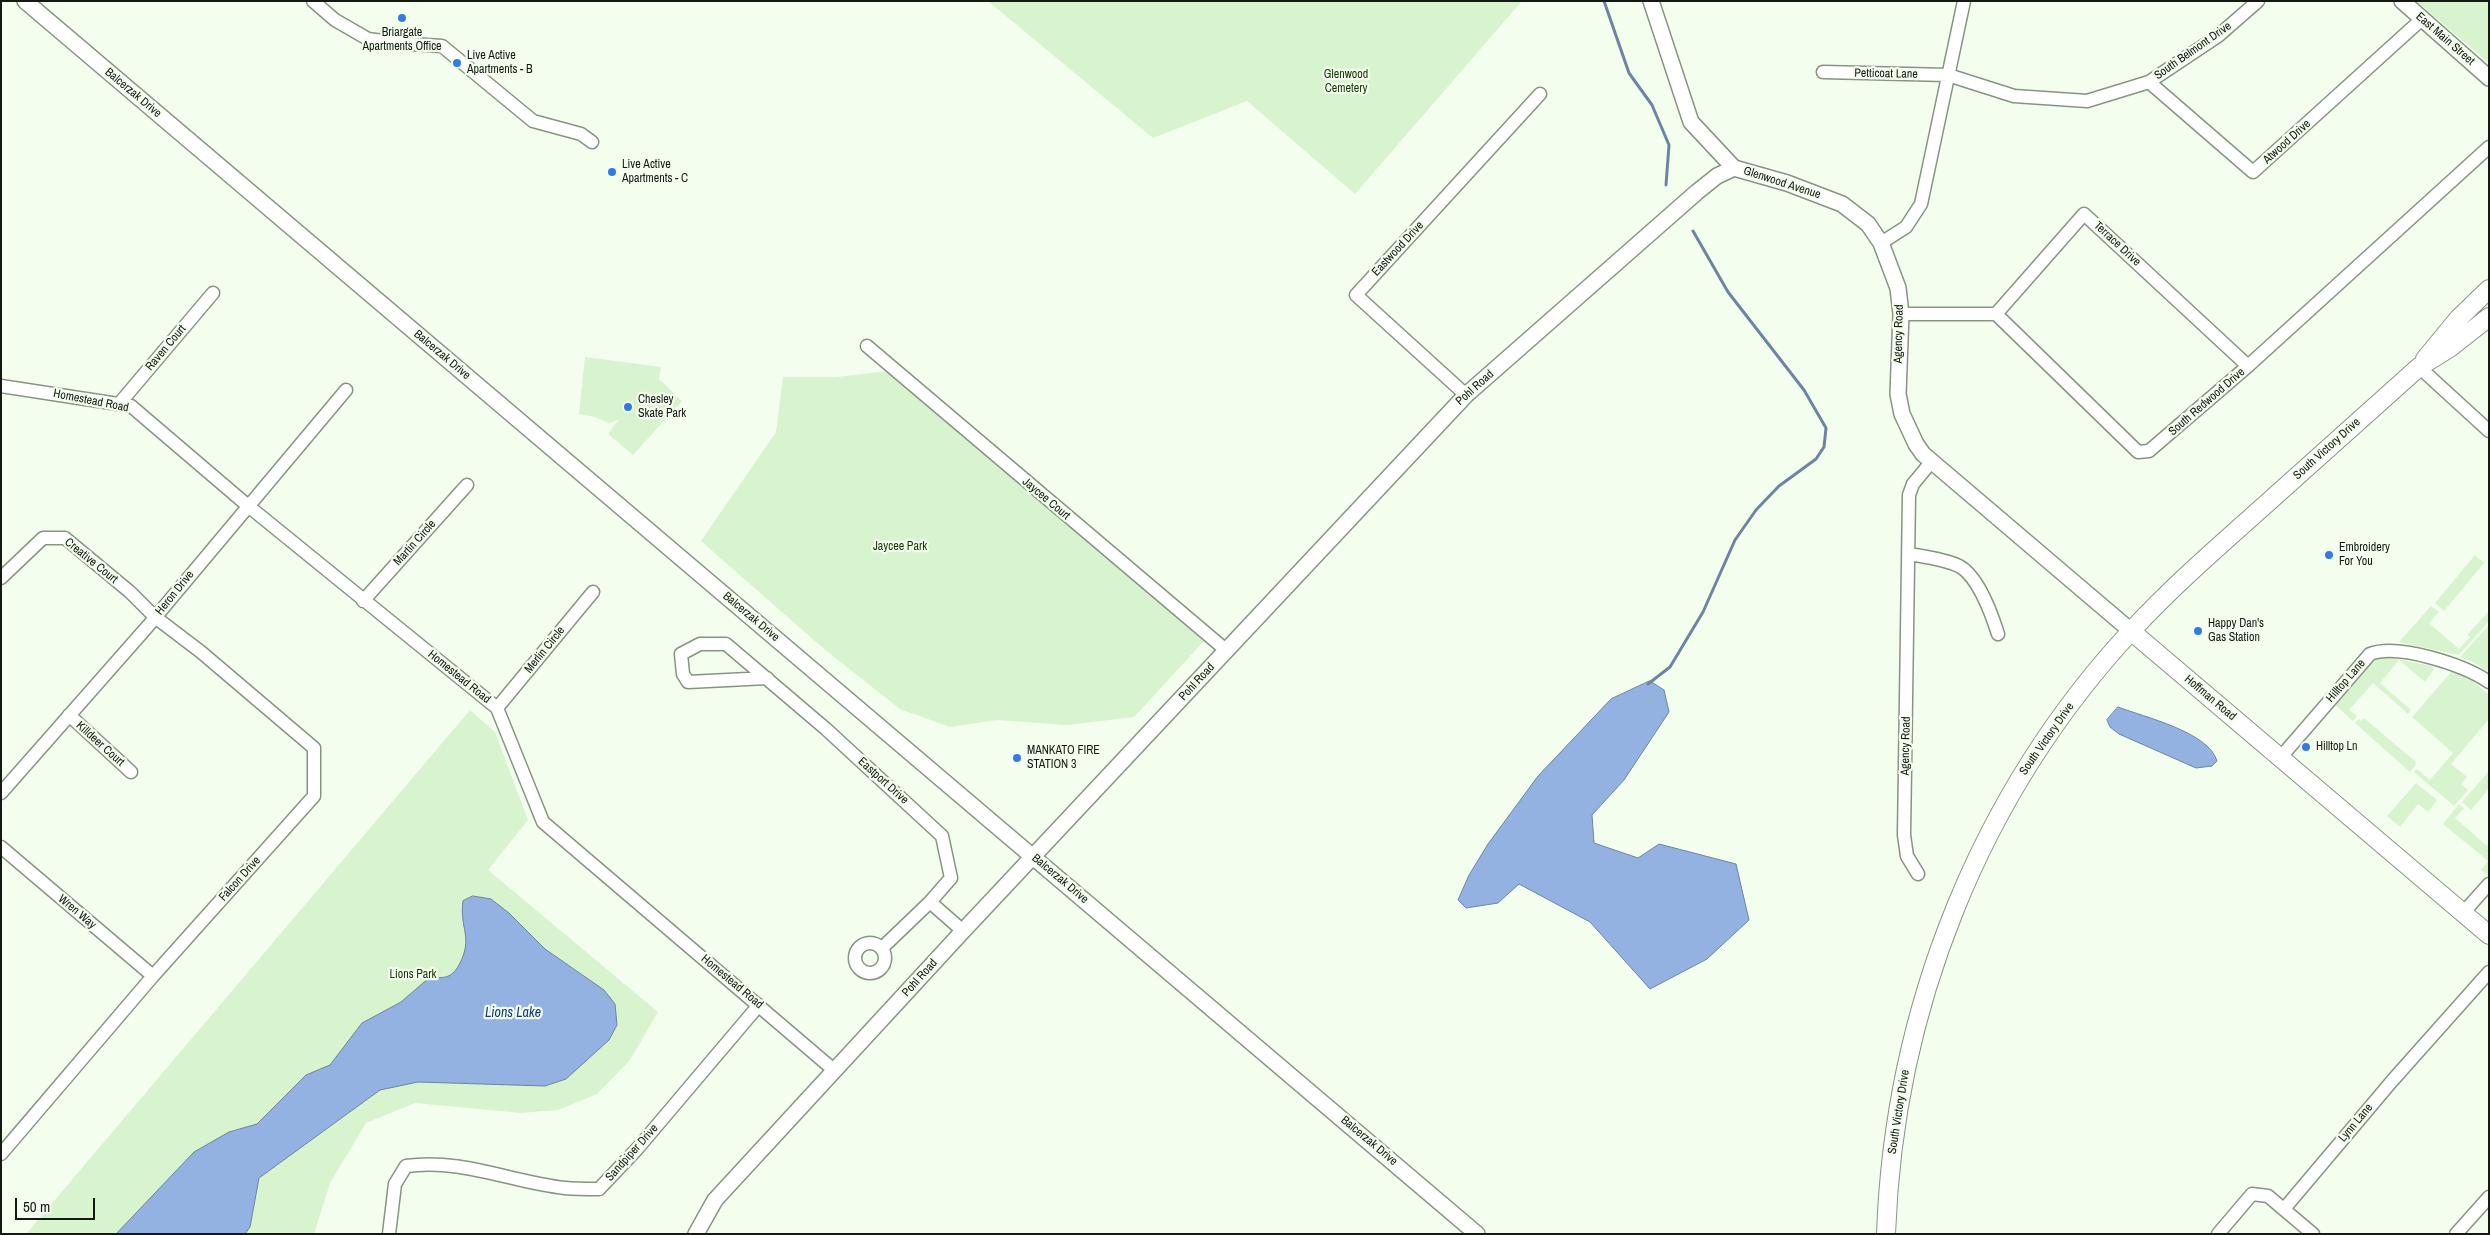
<!DOCTYPE html>
<html>
<head>
<meta charset="utf-8">
<style>
  body { margin:0 }
  #map { position:relative; width:2490px; height:1235px; overflow:hidden; background:#f3feef; font-family:"Archivo Narrow",sans-serif }
  canvas { display:block }
  .frame { position:absolute; inset:0; border:2px solid #141913; pointer-events:none }
  .scale { position:absolute; left:15px; top:1198px; width:80px; height:22px; box-sizing:border-box; border:2px solid #141913; border-top:0; padding-left:6px; font-size:15px; line-height:18px; white-space:nowrap; color:#141913; -webkit-text-stroke:4px #f3feef; paint-order:stroke }
</style>
</head>
<body>
<div id="map">
<canvas width="2490" height="1235"></canvas>
<div class="frame"></div>
<div class="scale">50 m</div>
</div>
<script>
const c = document.querySelector('canvas').getContext('2d');
c.lineJoin = 'round';
function paint(path, color) {
  c.fillStyle = color;
  c.fill(path, 'evenodd');
}
function strokePath(path, color, width, dash) {
  c.strokeStyle = color;
  c.lineWidth = width;
  c.lineCap = dash ? 'butt' : 'round';
  c.setLineDash(dash || []);
  c.stroke(path);
}
function drawText(font, color, halo, rows, align = 'center') {
  c.font = font + ' "Archivo Narrow",sans-serif';
  c.lineWidth = 4.5;
  c.setLineDash([]);
  c.textBaseline = 'middle';
  c.strokeStyle = halo;
  c.fillStyle = color;
  for (const [text, x, y, turn = 0] of rows) {
    c.save();
    c.translate(x, y);
    c.rotate((+turn || 0) * Math.PI / 180);
    c.textAlign = isNaN(turn) ? turn : align;
    if (halo) c.strokeText(text, 0, 0);
    c.fillText(text, 0, 0);
    c.restore();
  }
}
paint(new Path2D(`
  M988,1H1522L1355,194L1247,101L1153,138Z
  M2416,1H2489V63Z
  M585,357L661,367L659,379L682,401L633,455L608,434L618,420L609,423L595,417L579,414Z
  M888,371L1204,641L1134,717L1067,725L997,720L950,727L900,709L824,649L701,541L776,432L783,377H836Z
  M2475,555L2484,563L2444,611L2435,603Z
  M2431,606L2439,612L2429,623L2459,649L2470,637L2467,635L2488,612L2489,621L2459,655L2399,642Z
  M2489,625V672L2471,661L2460,657Z
  M2387,657L2431,666L2434,669L2425,682L2399,660L2380,683L2411,710L2408,714L2373,683L2349,710L2357,716L2353,721L2334,704L2371,662L2375,659Z
  M2452,671L2475,683L2489,695V719L2451,764L2467,777L2461,784L2468,790L2454,806L2414,772L2417,769L2430,780L2453,753L2412,717Z
  M470,710L495,732L528,820L488,870L658,1012L630,1060L597,1094L558,1110L521,1113L415,1103L366,1123L330,1183L314,1234H26Z
  M2364,718L2416,762L2415,766L2410,772L2355,723L2359,719L2361,721Z
  M2489,771V789L2471,810L2462,802Z
  M2416,783L2437,800L2428,812L2418,804L2400,827L2387,816Z
  M2459,804L2464,808L2455,818L2487,846L2489,844V872L2487,874L2481,870L2488,861L2443,824Z`), '#d8f4ce');
const water = new Path2D(`
  M1650,681L1664,690L1669,712L1624,780L1592,815L1594,843L1638,858L1659,844L1736,864L1749,920L1707,959L1650,989L1590,922L1519,884L1498,903L1466,908L1458,900L1469,875L1488,844L1538,776L1611,699Z
  M2118,707C2144,717 2209,732 2217,761L2212,766L2196,768L2119,734L2110,727L2107,720Z
  M473,896L491,899L509,913L545,949L604,990L615,1004L617,1025L609,1040L566,1079L545,1086L418,1082L380,1090L259,1178L250,1227L245,1234H116L194,1152L229,1132L257,1124L306,1075L330,1065L362,1023L401,1002L430,977C444,978 451,979 459,965C474,937 459,929 463,901Z`);
paint(water, '#93b2e1');
strokePath(water, '#6d84a3', 1);
strokePath(new Path2D(`
  M1604,1L1629,73L1652,105L1669,145L1666,185
  M1648,684L1670,667L1703,612L1735,540L1756,510L1779,486L1816,459L1824,447L1826,428L1804,390L1728,292L1693,231`), '#6d84a3', 3);
const minor = new Path2D(`
  M313,1L335,20L368,39L397,43L442,46L533,121L581,134L592,142
  M1823,72L1948,75L2014,96L2087,101L2149,82L2218,36L2258,1
  M2149,82L2253,172L2422,19
  M1881,243L1906,227L1921,204L1964,1
  M1901,314H1996L2138,452L2149,451L2248,366L2489,147
  M1996,314L2084,214L2248,366
  M867,346L1227,651
  M2419,367L2489,431
  M1,386L131,406L247,505L497,708L543,822L835,1071
  M1466,395L1356,295L1540,94
  M119,404L213,293
  M1909,554C1926,557 1944,559 1959,566C1978,576 1992,615 1998,634
  M1,578L43,538H65L130,592L155,617L201,652L314,748V796L153,976L1,1154
  M363,601L467,485
  M767,678L688,682L683,674L681,654L700,644H726L826,729L942,836L951,878L930,902L963,931
  M497,708L593,592
  M69,715L131,772
  M2280,758L2370,654C2398,643 2464,665 2489,682
  M1,793L148,626L346,390
  M1,847L153,976
  M1918,874L1907,856L1904,835L1909,495L1913,484L1932,461
  M2463,913L2489,884
  M855 958a15 15 0 1 1 30 0a15 15 0 1 1-30 0Z
  M882,948L930,902
  M2284,1209L2392,1081L2489,972
  M389,1234L395,1184L406,1166C461,1158 511,1182 565,1188C576,1189 588,1189 599,1189L637,1149L759,1005
  M2218,1234L2252,1194L2268,1196L2313,1234
  M2456,1234L2489,1197`);
const tertiary = new Path2D(`
  M25,1L1477,1234
  M1651,1L1691,122L1734,168L1787,183L1842,204L1868,224L1881,243L1898,288L1901,314L1898,394L1902,414L1916,444L1923,454L2131,631
  M2402,1L2489,78
  M696,1234L715,1200L963,931L1466,395L1697,192L1717,176L1734,168`);
const secondary = new Path2D(`
  M2425,359L2458,319L2489,289
  M2131,631L2489,935
  M1886,1234C1894,1009 1980,793 2133,629C2174,585 2220,545 2265,505C2316,459 2368,413 2419,367L2451,347L2489,317`);
strokePath(minor, '#879483', 15);
strokePath(tertiary, '#879483', 18);
strokePath(secondary, '#879483', 20);
strokePath(minor, '#fff', 12);
strokePath(tertiary, '#fff', 15);
strokePath(secondary, '#fff', 18);
for (const [x, y, r, color] of [
  [402,18,5,"#337ae7"],
  [457,63,5,"#337ae7"],
  [612,172,5,"#337ae7"],
  [628,407,5,"#337ae7"],
  [2329,555,5,"#337ae7"],
  [2198,631,5,"#337ae7"],
  [2306,747,5,"#337ae7"],
  [1017,758,5,"#337ae7"]
]) {
  const dot = new Path2D();
  dot.arc(x, y, r, 0, 2 * Math.PI);
  c.fillStyle = color;
  c.fill(dot);
  strokePath(dot, '#f3feef', 2);
}
drawText('12px', '#141913', '#f3feef', [
  ["Briargate",402,33,"center"],
  ["Apartments Office",402,47,"center"],
  ["Live Active",467,56],
  ["Apartments - B",467,70],
  ["Live Active",622,165],
  ["Apartments - C",622,179],
  ["Chesley",638,400],
  ["Skate Park",638,414],
  ["Embroidery",2339,548],
  ["For You",2339,562],
  ["Happy Dan's",2208,624],
  ["Gas Station",2208,638],
  ["Hilltop Ln",2316,747],
  ["MANKATO FIRE",1027,751],
  ["STATION 3",1027,765]
], 'left');
drawText('12px', '#141913', '#f3feef', [
  ["East Main Street",2445,39,41],
  ["South Belmont Drive",2193,51,-35],
  ["Petticoat Lane",1886,74,1],
  ["Balcerzak Drive",133,93,40],
  ["Atwood Drive",2287,142,-42],
  ["Glenwood Avenue",1782,183,18],
  ["Terrace Drive",2117,244,43],
  ["Eastwood Drive",1398,249,-47],
  ["Agency Road",1899,334,-89],
  ["Raven Court",166,348,-50],
  ["Balcerzak Drive",442,355,40],
  ["Pohl Road",1475,388,-42],
  ["Homestead Road",91,401,11],
  ["South Redwood Drive",2207,402,-41],
  ["South Victory Drive",2327,449,-42],
  ["Jaycee Court",1046,499,40],
  ["Martin Circle",415,543,-48],
  ["Creative Court",91,561,39],
  ["Heron Drive",175,593,-51],
  ["Balcerzak Drive",751,617,40],
  ["Merlin Circle",545,650,-51],
  ["Homestead Road",459,677,39],
  ["Hilltop Lane",2346,681,-49],
  ["Pohl Road",1197,682,-47],
  ["Hoffman Road",2210,698,40],
  ["South Victory Drive",2047,739,-55],
  ["Killdeer Court",100,744,42],
  ["Agency Road",1906,746,-89],
  ["Eastport Drive",883,781,42],
  ["Falcon Drive",240,879,-48],
  ["Balcerzak Drive",1060,879,40],
  ["Wren Way",77,912,40],
  ["Pohl Road",920,978,-48],
  ["Homestead Road",732,982,40],
  ["South Victory Drive",1899,1112,-81],
  ["Lynn Lane",2356,1123,-50],
  ["Balcerzak Drive",1369,1141,40],
  ["Sandpiper Drive",632,1153,-48]
]);
drawText('12px', '#153603', '#f3feef', [
  ["Glenwood",1346,75],
  ["Cemetery",1346,89],
  ["Jaycee Park",900,547],
  ["Lions Park",413,975]
]);
drawText('italic 14px', '#123870', '#f3feef', [
  ["Lions Lake",513,1013]
]);
</script>
</body>
</html>
